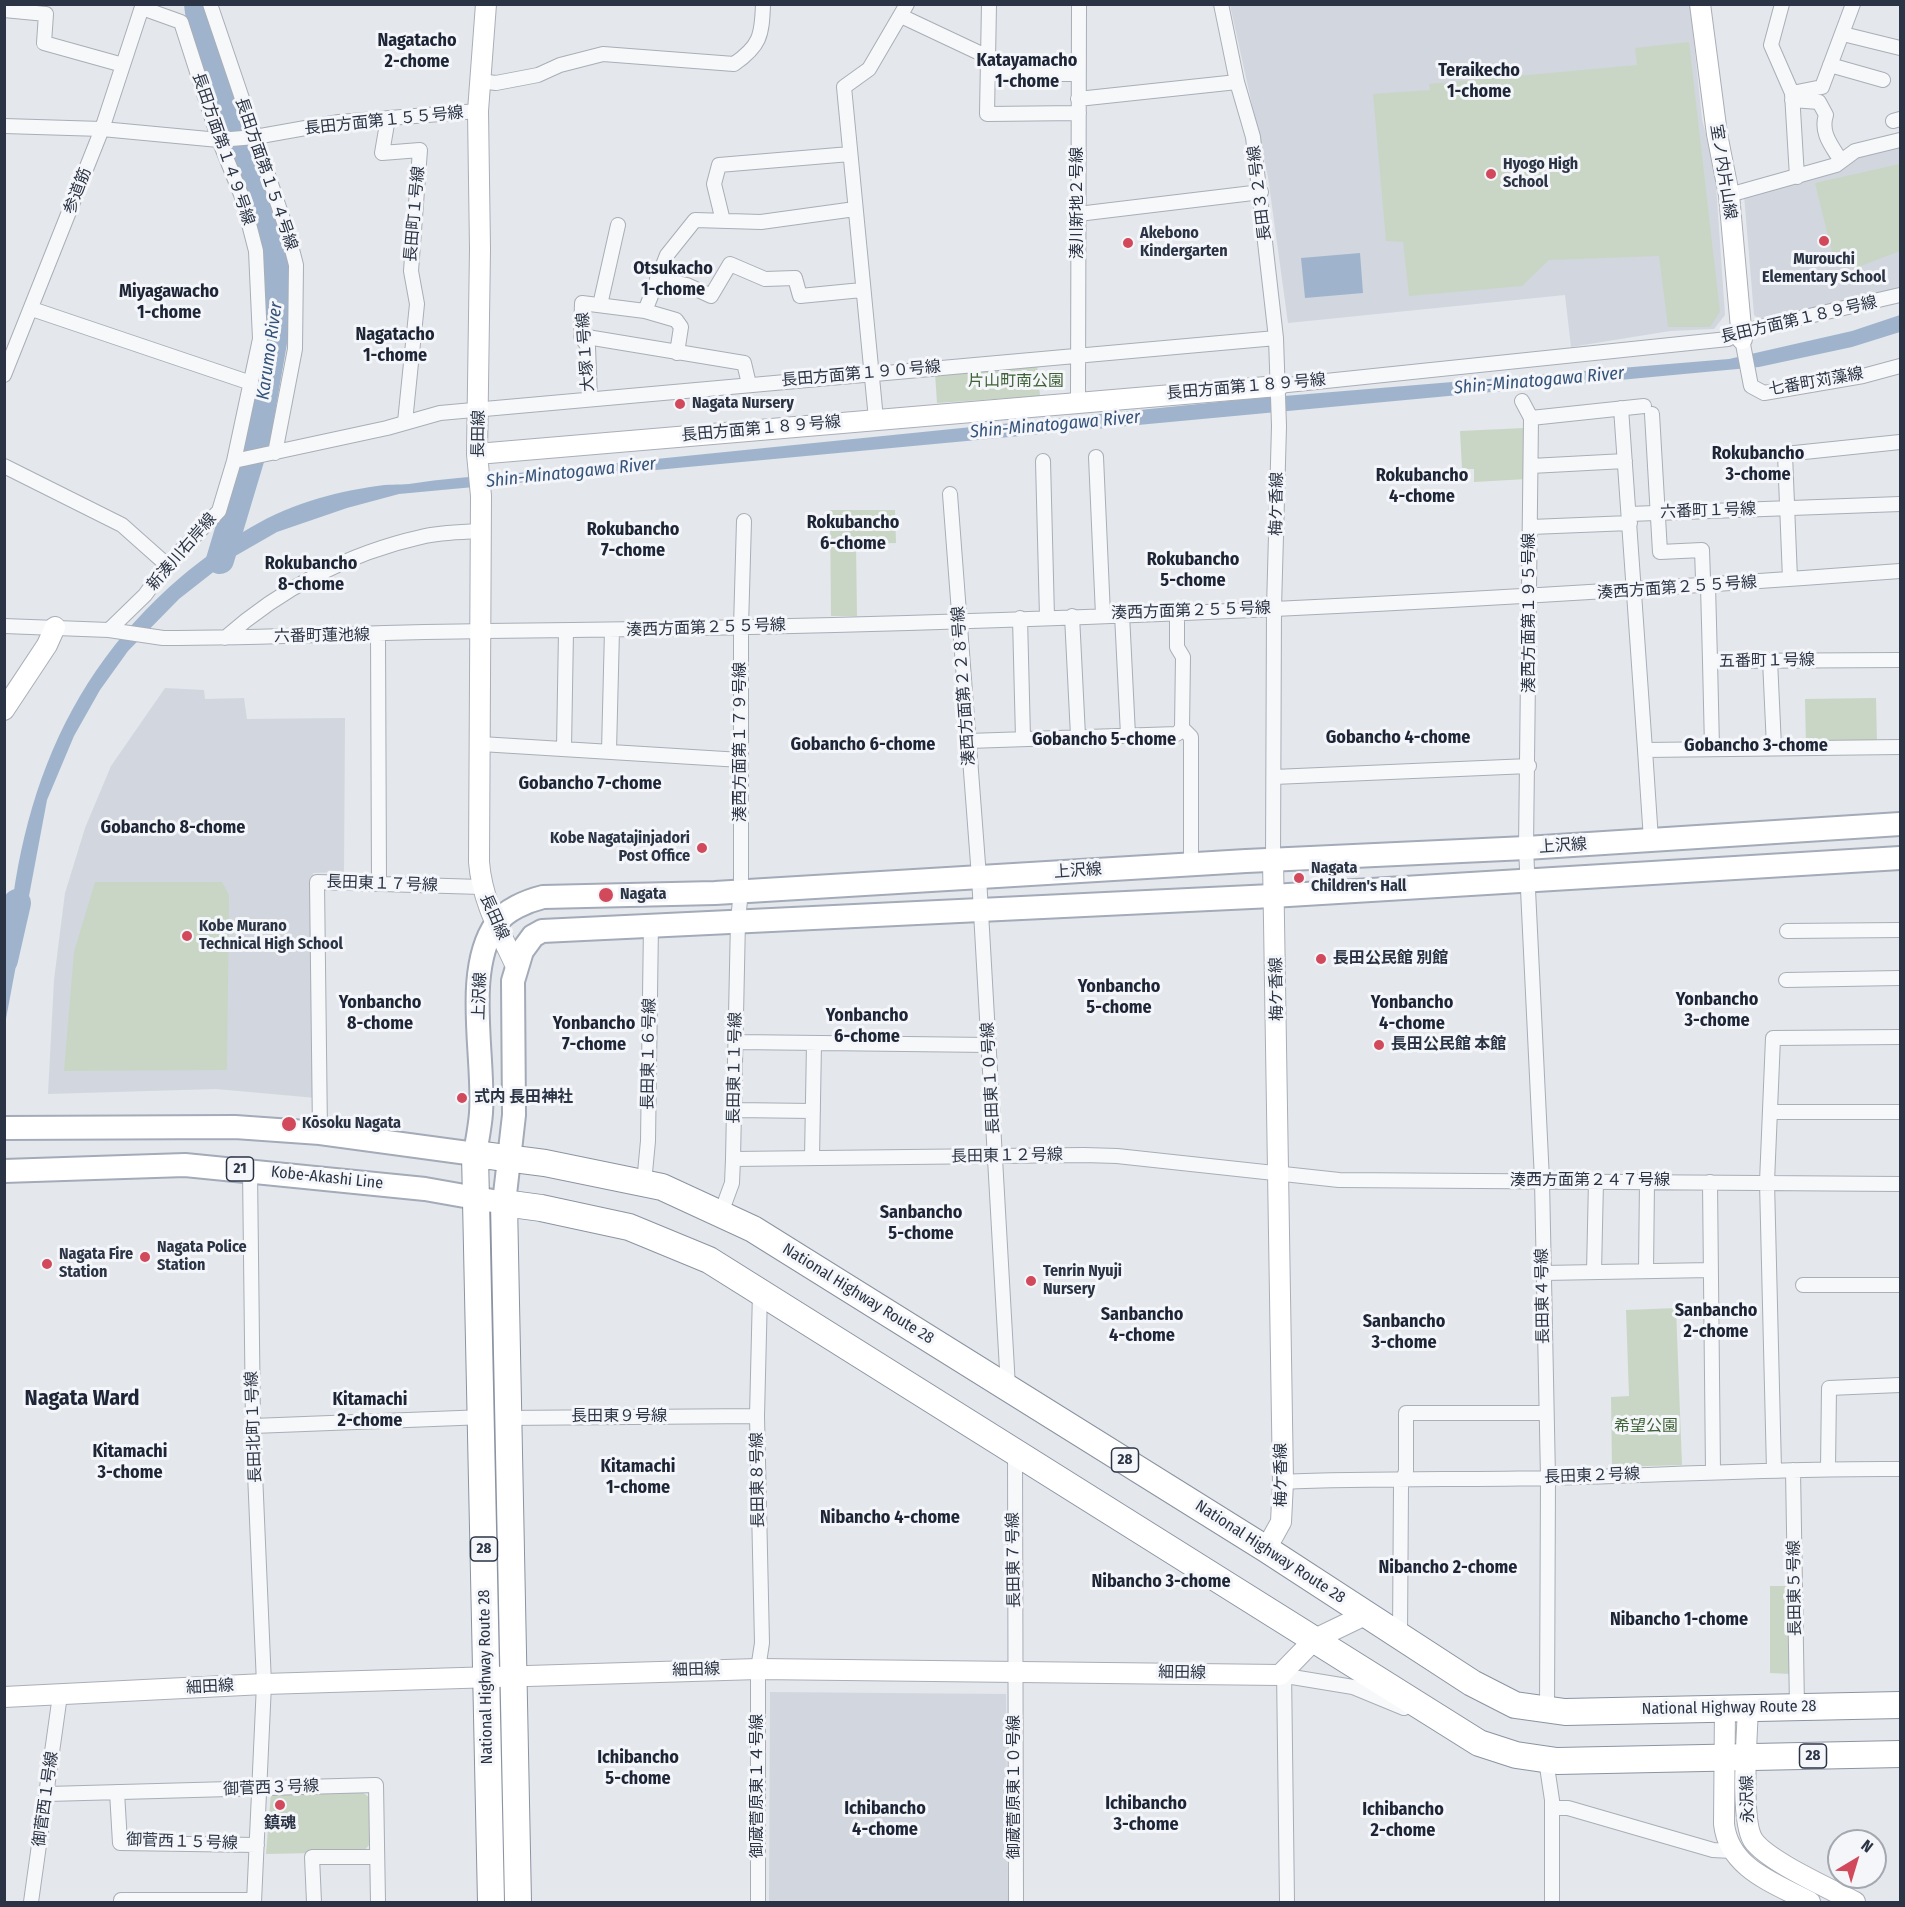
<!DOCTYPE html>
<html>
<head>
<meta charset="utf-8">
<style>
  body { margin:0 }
  #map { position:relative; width:1905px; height:1907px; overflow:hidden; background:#e4e7ec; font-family:"Fira Sans Condensed",sans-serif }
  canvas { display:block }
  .frame { position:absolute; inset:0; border:6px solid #2b3445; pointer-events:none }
  .north { position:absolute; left:1827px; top:1829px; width:60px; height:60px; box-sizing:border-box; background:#f4f6f9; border:2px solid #a4a8b1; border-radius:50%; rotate:38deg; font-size:16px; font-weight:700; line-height:24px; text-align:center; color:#2b3445 }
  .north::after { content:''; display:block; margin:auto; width:21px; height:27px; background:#d1495b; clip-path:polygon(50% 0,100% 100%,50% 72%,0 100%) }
</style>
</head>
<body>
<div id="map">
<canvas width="1905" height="1907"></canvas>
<div class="frame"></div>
<div class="north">N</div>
</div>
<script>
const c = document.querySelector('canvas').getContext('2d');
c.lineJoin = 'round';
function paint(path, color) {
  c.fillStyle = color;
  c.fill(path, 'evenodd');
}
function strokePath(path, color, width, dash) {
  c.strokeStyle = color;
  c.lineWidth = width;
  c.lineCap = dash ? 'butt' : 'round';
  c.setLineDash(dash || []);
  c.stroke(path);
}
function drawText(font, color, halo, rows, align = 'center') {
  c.font = font + ' "Fira Sans Condensed","Noto Sans JP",sans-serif';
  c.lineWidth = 6;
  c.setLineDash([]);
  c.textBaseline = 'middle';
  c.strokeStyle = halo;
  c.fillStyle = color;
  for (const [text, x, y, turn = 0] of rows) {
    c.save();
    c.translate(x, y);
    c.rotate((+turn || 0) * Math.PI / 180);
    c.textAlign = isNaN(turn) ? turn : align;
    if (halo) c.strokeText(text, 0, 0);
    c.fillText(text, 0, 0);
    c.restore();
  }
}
paint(new Path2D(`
  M1230,5H1690L1702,119L1715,171L1725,315L1714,329L1670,331L1571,347L1565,295L1288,323L1268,177Z
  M1900,144V287L1859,301L1765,324L1754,315L1744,195L1836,173L1857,155Z
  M165,688L204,690L205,699L244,698L247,719L345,718L344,872L313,873L316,1098L216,1089L48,1094L54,980L65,893L85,828L111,766Z
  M770,1692L1006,1694L1008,1902H769Z`), '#d2d6de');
paint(new Path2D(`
  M1689,42L1720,312L1710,327H1668L1659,256L1549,260L1522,286L1409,296L1403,242L1386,241L1373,94L1430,90L1429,84L1637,65L1635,48Z
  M1900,164V251L1858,267L1832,252L1815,183Z
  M1037,363L1040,396L937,403L935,373Z
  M1524,428L1527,479L1474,482V469H1462L1460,431Z
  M830,510H895L896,543L856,544L857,616H831Z
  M1876,698L1877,744L1806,745L1805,699Z
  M95,882H222L229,895L227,1070L64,1071L74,952Z
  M1676,1308L1682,1465L1612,1467L1611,1397L1629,1396L1626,1310Z
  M1770,1586H1790V1674L1770,1673Z
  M361,1791L370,1798V1844L363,1852L266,1854L271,1793Z`), '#c9d6c5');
paint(new Path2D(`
  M1360,253L1363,293L1305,298L1301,258Z
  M1900,315V332L1852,347L1759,367L399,494L347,508L277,532L230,559L179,599L128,651L100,690L74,736L47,800L5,1024C5,849 44,693 182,576C221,544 262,516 310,501C331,494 355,489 377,486C387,484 398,485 409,484C442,479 474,476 508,474L1248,399L1729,359L1852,331Z`), '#9fb4cc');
strokePath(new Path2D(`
  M198,4L200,20L274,243L279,308L256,440L220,560
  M4,960L17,903`), '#9fb4cc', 28);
const street = new Path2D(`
  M210,4L288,234L296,265L295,349L275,453
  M989,4L987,114L1079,113
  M1221,4L1237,82L1253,137L1276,338L1279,426L1274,608L1273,859
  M1782,4L1771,45L1792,93L1797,177
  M4,10L46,14L44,43L123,65
  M901,16L988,57
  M1843,34L1900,48
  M1830,65L1883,80
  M988,74H1078
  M479,81L496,83L538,75L560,65L603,54L734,64C760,46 762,36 763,4
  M1792,93L1822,87L1853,4
  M1078,99L1237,82
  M1792,100L1819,102L1826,115C1820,133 1832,146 1841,161
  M388,118L382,153L420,150L411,271L417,304L405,422
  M1893,121L1900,119
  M4,126L102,129L219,140L255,137L339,122L478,111
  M1729,195L1836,165L1855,151L1900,140
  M1078,214L1261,192
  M723,221L714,184L719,165L850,154
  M657,279L687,285L711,296L730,264L765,279L795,278L800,296L862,290
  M600,305L618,225
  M32,309L251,383
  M645,311L667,255L695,220L761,222L855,209
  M581,336L744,363L749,384
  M1742,339L1751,386L1764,393L1863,376L1900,366
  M4,375L102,129L143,4
  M1278,386L1728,339L1740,332L1900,295
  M590,399L588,347L581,336L582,303L645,311L676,320L681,327L677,353
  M1078,401L1079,4
  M1522,401L1531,418L1526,848L1542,1180L1548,1478L1547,1711
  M1621,408L1645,750L1900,747
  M1652,414L1660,552L1702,550L1703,579L1708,586L1710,661L1900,660
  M1531,418L1644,406
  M876,419L844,87L869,69L907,4
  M1096,457L1103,615
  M234,461L387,428L440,413L1276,338
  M1043,461L1047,617
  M4,466L122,525L167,565
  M1531,466L1625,461
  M950,494L979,877L1008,1387
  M1629,514L1900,504
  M1531,527L1630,523
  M1790,579L1785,454L1900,442
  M1177,612V647L1183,657L1182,728L1191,737V864
  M1122,614L1128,735
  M1072,616L1078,736
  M1020,618L1023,738
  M4,626L109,630L163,638C271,638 378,632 486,631C958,627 1430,606 1900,571
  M109,630L145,595L167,565L219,511L234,461L260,339L256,251L242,197L219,140L181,22L142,8
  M378,634L379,884
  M225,638C280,589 349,553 421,537C440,532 462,532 481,531
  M1770,660L1774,747
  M1710,661L1712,747
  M968,741L1177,734L1182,728
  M481,744L741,760
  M564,748L566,631
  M1645,750L1651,840
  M609,751L612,630
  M1274,777L1529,766
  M1787,931L1900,930
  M1786,980L1900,978
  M736,1042L989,1045
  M734,1110L813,1111
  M1770,1112H1900
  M320,1133L317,882L481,887
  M812,1158L814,1043
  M733,1159L1084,1155L1117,1156L1339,1180L1900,1184
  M250,1170L253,1426L264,1684L254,1902
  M1710,1182L1713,1472
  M644,1183L648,1141L651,924
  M721,1213L732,1183L733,1159L738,920L741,891V627L744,521
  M1646,1271L1647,1181
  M1594,1272L1596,1181
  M1543,1273L1711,1270
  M1803,1285H1900
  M504,1418L757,1416
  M253,1426L485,1417
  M1015,1450L1016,1902
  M1828,1468L1829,1388L1900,1385
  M1774,1470L1767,1182L1773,1038L1900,1037
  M1793,1470L1797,1707
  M1283,1482C1372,1478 1461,1480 1551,1478C1667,1475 1784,1468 1900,1469
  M1400,1636L1401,1485L1406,1471V1413H1545
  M1284,1670L1287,1902
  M1280,1675L1353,1687L1404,1708
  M1546,1760L1552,1800V1902
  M117,1792L120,1843L257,1845
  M48,1794L376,1785L378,1902
  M1552,1808H1568L1713,1850L1731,1851
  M31,1902L60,1695
  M121,1902V1900H254
  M314,1902L312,1857H377
  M758,1902V1669L762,1643L757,1416L760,1292`);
const secondary = new Path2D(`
  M486,4L478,111L480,249L477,454L481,496L479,862C482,900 499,930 515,964
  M1700,4L1717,134L1729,195L1742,339
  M477,454L1278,386
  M4,710L47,645L55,627
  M1266,1549L1281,1522L1283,1482L1273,859
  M4,1697L264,1684L758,1669L1280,1675L1315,1639L1367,1614
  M1725,1708L1724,1824C1729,1869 1775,1883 1810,1902
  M1748,1708C1747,1736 1740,1820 1753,1840C1767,1861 1831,1889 1855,1902`);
const primary = new Path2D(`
  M4,1128L235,1127L320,1133L475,1154C477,1141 480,1127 481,1113C485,1058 463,971 496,924C505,910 527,901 543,897L715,893L1246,861L1526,848L1900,824
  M4,1171L185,1165L425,1189L504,1203L514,1115L513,981L522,951L533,936L542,931L1272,896L1900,858`);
const highway = new Path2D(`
  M491,1902L475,1154L545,1163L662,1187L753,1229L1266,1549L1472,1683L1515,1705L1565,1712L1900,1705
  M518,1902L504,1203L541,1208L629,1227L709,1260L1479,1743L1516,1755L1557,1761L1900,1754`);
strokePath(street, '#a9aeb7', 16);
strokePath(secondary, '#a9aeb7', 22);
strokePath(primary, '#a3abb8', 26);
strokePath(highway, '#8b94a3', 28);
strokePath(street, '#f7f8fa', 14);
strokePath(secondary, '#fff', 20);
strokePath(primary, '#fff', 22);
strokePath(highway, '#fff', 26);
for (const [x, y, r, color] of [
  [1491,174,6,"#d1495b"],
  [1824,241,6,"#d1495b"],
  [1128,243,6,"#d1495b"],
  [680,404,6,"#d1495b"],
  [702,848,6,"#d1495b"],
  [1299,878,6,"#d1495b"],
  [606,895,8,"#d1495b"],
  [187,936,6,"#d1495b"],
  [1321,959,6,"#d1495b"],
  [1379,1045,6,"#d1495b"],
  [462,1098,6,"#d1495b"],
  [289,1124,8,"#d1495b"],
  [145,1257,6,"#d1495b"],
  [47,1264,6,"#d1495b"],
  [1031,1281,6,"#d1495b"],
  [280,1805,6,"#d1495b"]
]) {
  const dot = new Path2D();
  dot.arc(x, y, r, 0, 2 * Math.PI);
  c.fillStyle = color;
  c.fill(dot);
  strokePath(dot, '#f4f6f9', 2);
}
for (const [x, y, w] of [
  [240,1169,27],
  [1125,1460,27],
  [484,1549,27],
  [1813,1756,27]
]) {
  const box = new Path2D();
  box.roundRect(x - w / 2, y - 12, w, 24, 4.5);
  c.fillStyle = '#f4f6f9';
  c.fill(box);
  strokePath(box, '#2b3445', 1.5);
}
drawText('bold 15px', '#2b3445', null, [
  ["21",240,1169],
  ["28",1125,1460],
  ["28",484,1549],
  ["28",1813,1756]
]);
drawText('16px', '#2b3445', '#f4f6f9', [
  ["長田方面第１５５号線",384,121,-6],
  ["長田方面第１４９号線",223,149,71],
  ["室ノ内片山線",1723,172,81],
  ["長田方面第１５４号線",266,174,71],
  ["参道筋",78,191,-69],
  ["長田３２号線",1260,193,-97],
  ["湊川新地２号線",1078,203,-90],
  ["長田町１号線",415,214,-85],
  ["長田方面第１８９号線",1799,320,-13],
  ["大塚１号線",586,352,-94],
  ["長田方面第１９０号線",861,374,-5],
  ["七番町苅藻線",1816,382,-10],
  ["長田方面第１８９号線",1246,387,-5],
  ["長田方面第１８９号線",761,429,-5],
  ["長田線",479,434,-89],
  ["梅ケ香線",1277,504,-89],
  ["六番町１号線",1708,511,-2],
  ["新湊川右岸線",182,552,-49],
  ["湊西方面第２５５号線",1677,588,-4],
  ["湊西方面第２５５号線",1191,611,-2],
  ["湊西方面第１９５号線",1530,613,-90],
  ["湊西方面第２５５号線",706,628,-2],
  ["六番町蓮池線",322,636,-1],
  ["五番町１号線",1767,661,-1],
  ["湊西方面第２２８号線",964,686,-94],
  ["湊西方面第１７９号線",741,742,-90],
  ["上沢線",1563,846,-4],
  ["上沢線",1078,871,-4],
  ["長田東１７号線",382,884,2],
  ["長田線",494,917,66],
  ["梅ケ香線",1277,989,-91],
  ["上沢線",480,996,-88],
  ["長田東１６号線",649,1054,-89],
  ["長田東１１号線",735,1068,-89],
  ["長田東１０号線",991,1078,-93],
  ["長田東１２号線",1007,1156,-1],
  ["Kobe-Akashi Line",327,1178,6],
  ["湊西方面第２４７号線",1590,1181],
  ["National Highway Route 28",858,1294,32],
  ["長田東４号線",1543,1296,-91],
  ["長田東９号線",619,1417],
  ["長田北町１号線",254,1427,-92],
  ["梅ケ香線",1282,1475,-90],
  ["長田東２号線",1592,1476,-2],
  ["長田東８号線",758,1480,-91],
  ["National Highway Route 28",1270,1552,33],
  ["長田東７号線",1014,1560,-91],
  ["長田東５号線",1795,1588,-91],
  ["細田線",696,1670,-2],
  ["細田線",1182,1673,1],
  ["National Highway Route 28",486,1677,-91],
  ["細田線",210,1687,-3],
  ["National Highway Route 28",1729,1708,-1],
  ["御蔵菅原東１４号線",758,1786,-90],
  ["御蔵菅原東１０号線",1015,1787,-90],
  ["御菅西３号線",271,1788,-2],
  ["御菅西１号線",46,1799,-82],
  ["永沢線",1748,1799,-91],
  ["御菅西１５号線",182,1842,2]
]);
drawText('bold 16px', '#2b3445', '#f4f6f9', [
  ["Hyogo High",1503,165],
  ["School",1503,183],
  ["Akebono",1140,234],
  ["Kindergarten",1140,252],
  ["Murouchi",1824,260,"center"],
  ["Elementary School",1824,278,"center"],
  ["Nagata Nursery",692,404],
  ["Kobe Nagatajinjadori",690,839,"right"],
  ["Post Office",690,857,"right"],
  ["Nagata",1311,869],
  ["Children's Hall",1311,887],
  ["Nagata",620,895],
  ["Kobe Murano",199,927],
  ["Technical High School",199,945],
  ["長田公民館 別館",1333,959],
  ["長田公民館 本館",1391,1045],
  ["式内 長田神社",474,1098],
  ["Kōsoku Nagata",302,1124],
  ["Nagata Police",157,1248],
  ["Station",157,1266],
  ["Nagata Fire",59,1255],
  ["Station",59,1273],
  ["Tenrin Nyuji",1043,1272],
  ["Nursery",1043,1290],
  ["鎮魂",280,1824,"center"]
], 'left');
drawText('16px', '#3f6138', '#f4f6f9', [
  ["片山町南公園",1016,382],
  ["希望公園",1646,1427]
]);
drawText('bold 18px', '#1d2536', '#f4f6f9', [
  ["Nagatacho",417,41],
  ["2-chome",417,62],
  ["Katayamacho",1027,61],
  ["1-chome",1027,82],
  ["Teraikecho",1479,71],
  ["1-chome",1479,92],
  ["Otsukacho",673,269],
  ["1-chome",673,290],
  ["Miyagawacho",169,292],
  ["1-chome",169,313],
  ["Nagatacho",395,335],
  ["1-chome",395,356],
  ["Rokubancho",1758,454],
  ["3-chome",1758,475],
  ["Rokubancho",1422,476],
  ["4-chome",1422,497],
  ["Rokubancho",853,523],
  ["6-chome",853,544],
  ["Rokubancho",633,530],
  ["7-chome",633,551],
  ["Rokubancho",1193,560],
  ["5-chome",1193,581],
  ["Rokubancho",311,564],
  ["8-chome",311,585],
  ["Gobancho 4-chome",1398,738],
  ["Gobancho 5-chome",1104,740],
  ["Gobancho 6-chome",863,745],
  ["Gobancho 3-chome",1756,746],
  ["Gobancho 7-chome",590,784],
  ["Gobancho 8-chome",173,828],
  ["Yonbancho",1119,987],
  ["5-chome",1119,1008],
  ["Yonbancho",1717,1000],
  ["3-chome",1717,1021],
  ["Yonbancho",380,1003],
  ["8-chome",380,1024],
  ["Yonbancho",1412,1003],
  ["4-chome",1412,1024],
  ["Yonbancho",867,1016],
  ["6-chome",867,1037],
  ["Yonbancho",594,1024],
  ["7-chome",594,1045],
  ["Sanbancho",921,1213],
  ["5-chome",921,1234],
  ["Sanbancho",1716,1311],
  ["2-chome",1716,1332],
  ["Sanbancho",1142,1315],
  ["4-chome",1142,1336],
  ["Sanbancho",1404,1322],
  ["3-chome",1404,1343],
  ["Kitamachi",370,1400],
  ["2-chome",370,1421],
  ["Kitamachi",130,1452],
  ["3-chome",130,1473],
  ["Kitamachi",638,1467],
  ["1-chome",638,1488],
  ["Nibancho 4-chome",890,1518],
  ["Nibancho 2-chome",1448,1568],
  ["Nibancho 3-chome",1161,1582],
  ["Nibancho 1-chome",1679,1620],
  ["Ichibancho",638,1758],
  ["5-chome",638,1779],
  ["Ichibancho",1146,1804],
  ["3-chome",1146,1825],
  ["Ichibancho",885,1809],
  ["4-chome",885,1830],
  ["Ichibancho",1403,1810],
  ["2-chome",1403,1831]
]);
drawText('italic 18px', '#34527a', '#f4f6f9', [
  ["Karumo River",270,351,-82],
  ["Shin-Minatogawa River",1539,381,-5],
  ["Shin-Minatogawa River",1055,425,-5],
  ["Shin-Minatogawa River",571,473,-6]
]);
drawText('bold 22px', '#1d2536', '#f4f6f9', [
  ["Nagata Ward",82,1399]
]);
</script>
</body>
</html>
